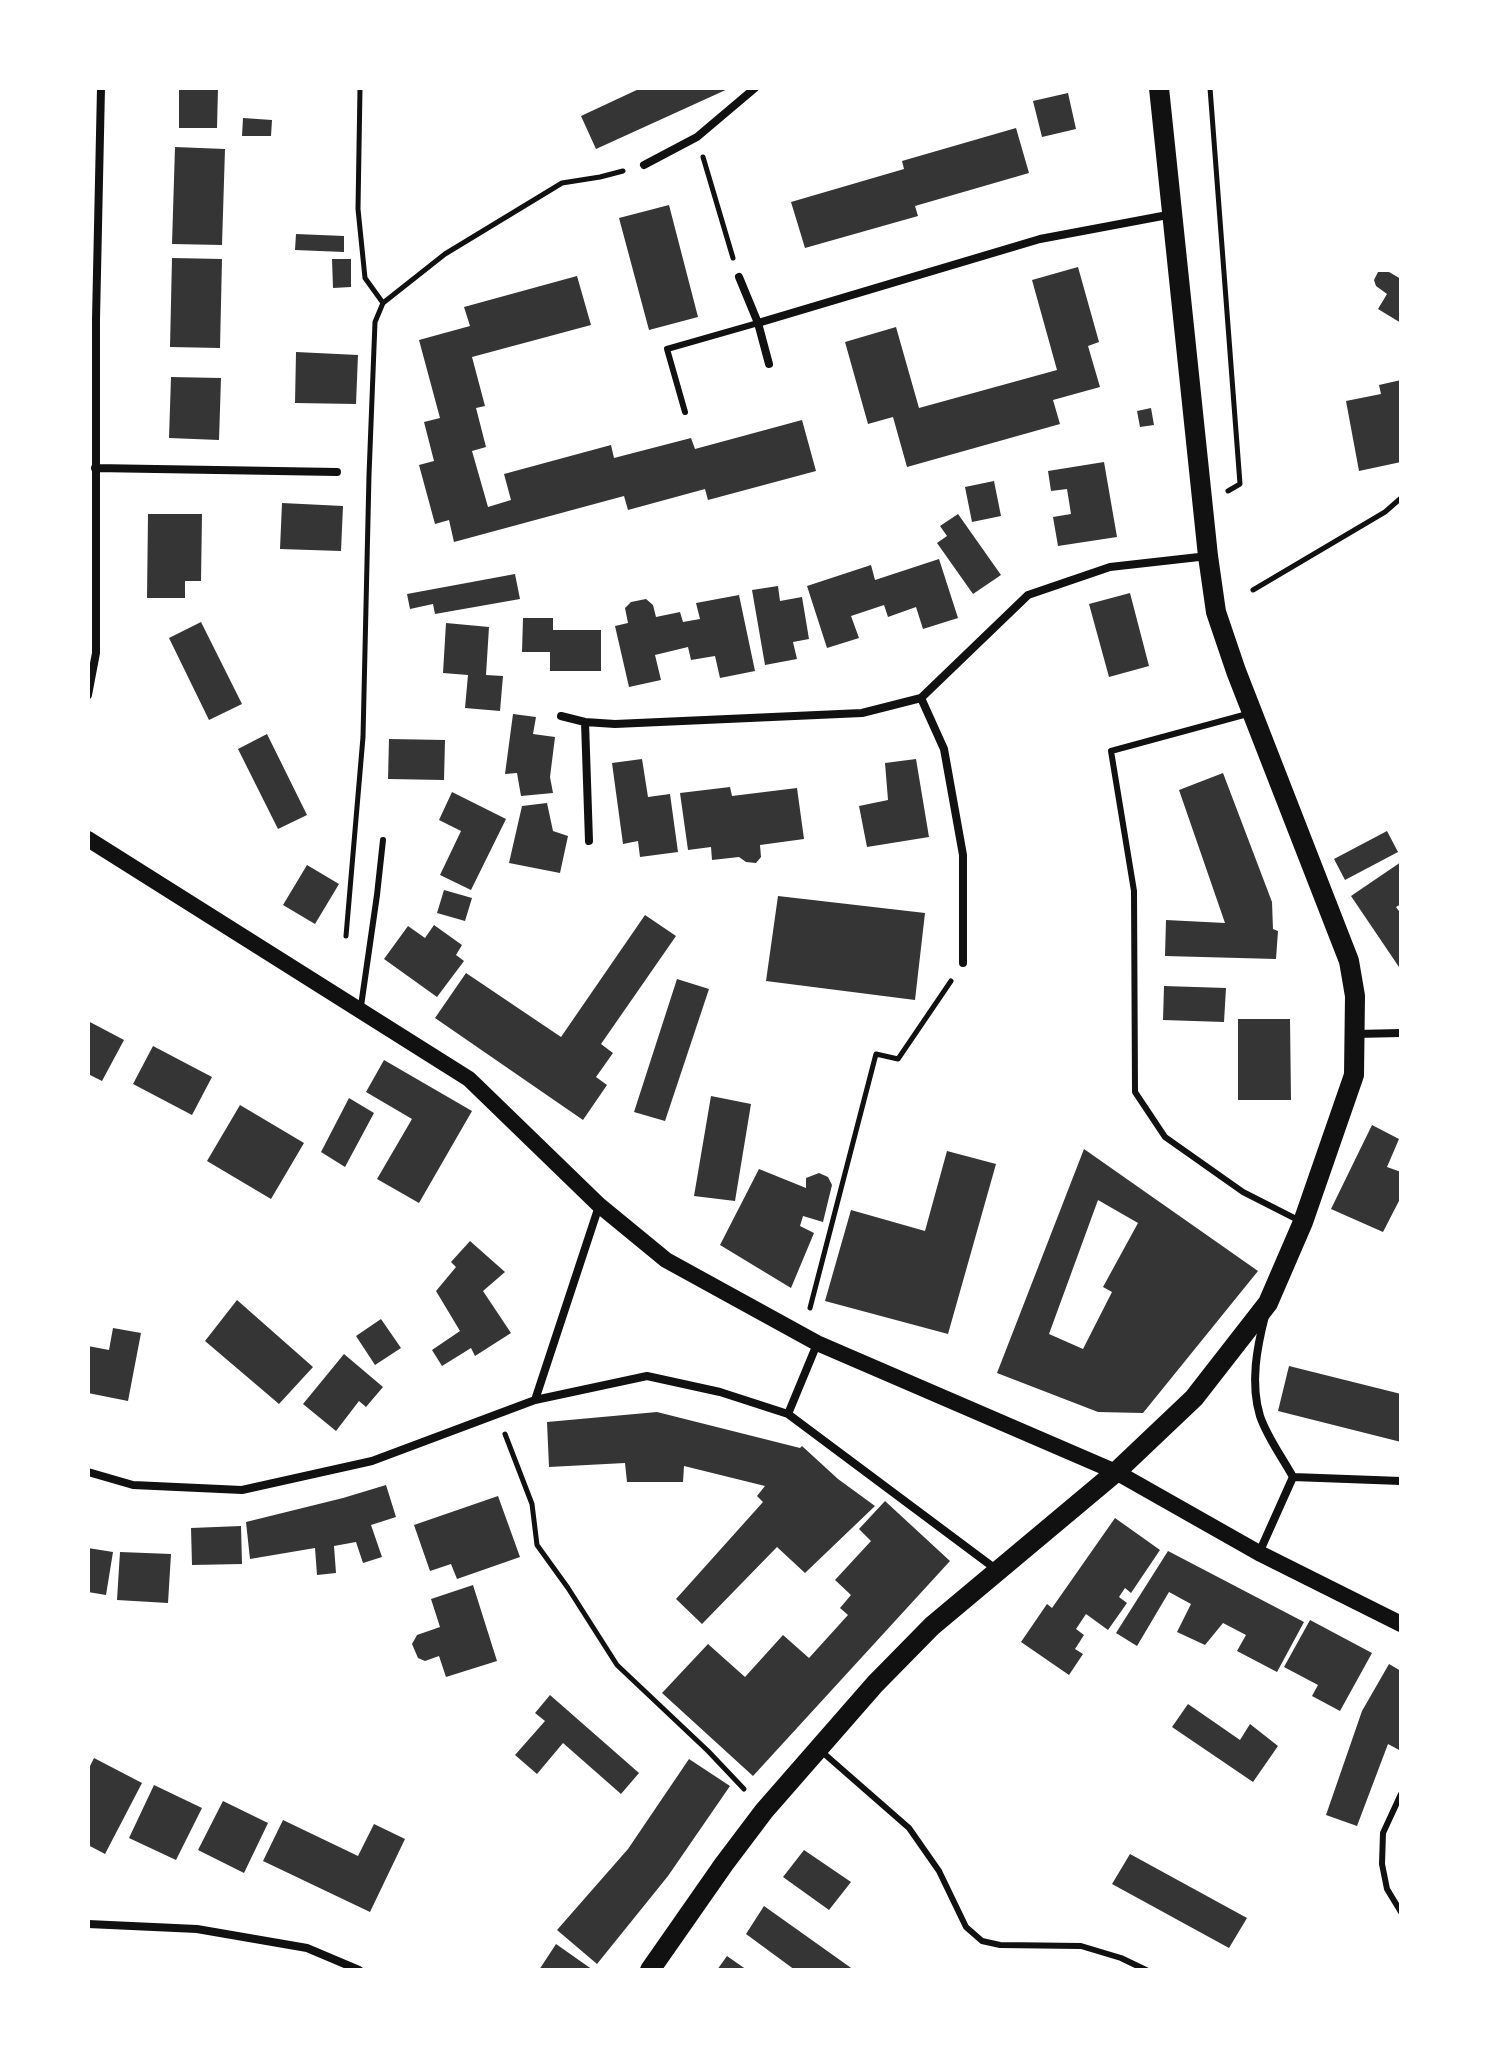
<!DOCTYPE html>
<html>
<head>
<meta charset="utf-8">
<style>
  body { margin:0 }
  #map { position:relative; width:1489px; height:2058px; overflow:hidden; background:#fff; font-family:Figtree,sans-serif }
  canvas { display:block }
  .frame { position:absolute; inset:0; border:90px solid #fff; pointer-events:none }
</style>
</head>
<body>
<div id="map">
<canvas width="1489" height="2058"></canvas>
<div class="frame"></div>
</div>
<script>
const c = document.querySelector('canvas').getContext('2d');
c.lineJoin = 'round';
function paint(path, color) {
  c.fillStyle = color;
  c.fill(path, 'evenodd');
}
function strokePath(path, color, width, dash) {
  c.strokeStyle = color;
  c.lineWidth = width;
  c.lineCap = dash ? 'butt' : 'round';
  c.setLineDash(dash || []);
  c.stroke(path);
}
paint(new Path2D(`
  M179,88H218L217,128H179Z
  M641,88H730L596,149L581,116Z
  M1068,93L1076,129L1042,137L1033,101Z
  M243,118L272,120L271,136H242Z
  M1016,128L1029,173L915,206L918,216L805,248L791,202L904,169L902,161Z
  M175,147L225,149L222,245L172,244Z
  M669,205L698,317L649,330L619,218Z
  M296,234L344,236V252L295,250Z
  M172,258L222,259L220,348L170,347Z
  M332,259H351V287L333,288Z
  M1078,267L1099,342L1088,346L1100,387L1053,400L1060,424L907,467L893,417L868,424L845,342L896,327L919,408L1057,370L1032,280Z
  M1378,272H1389L1401,279V323L1378,309L1387,294L1376,286L1374,280Z
  M577,276L591,325L472,357L485,406L476,408L486,447L472,451L488,507L511,500L504,474L611,445L614,458L691,438L695,449L802,420L816,471L708,500L705,489L628,510L624,496L454,542L449,520L435,524L419,465L434,461L424,422L440,418L419,340L470,326L464,307Z
  M296,352L358,355L356,404L295,403Z
  M171,377L221,378L219,440L169,438Z
  M1401,380V462L1359,471L1346,401L1381,394L1379,385Z
  M1151,408L1154,425L1140,427L1137,411Z
  M1104,462L1117,537L1058,546L1053,517L1071,514L1067,489L1051,491L1048,471Z
  M994,481L1001,516L972,522L965,487Z
  M282,503L343,506L341,551L280,549Z
  M148,514H202L201,581H185V598H147Z
  M958,514L1001,575L973,594L937,543L947,536L940,526Z
  M939,559L958,618L923,629L916,607L888,617L884,605L851,616L859,638L827,648L807,586L871,565L875,580Z
  M515,574L520,599L435,614L433,604L410,609L407,594Z
  M778,586L780,601L802,597L809,639L793,642L797,659L765,665L752,590Z
  M1130,593L1149,666L1109,677L1089,604Z
  M739,595L755,671L720,678L715,656L691,660L688,647L655,655L661,680L629,687L615,626L628,623L625,608L631,602L646,599L653,605L656,617L680,612L683,622L700,619L696,603Z
  M523,618H553V630H601V671H550V652H522Z
  M201,622L242,704L209,720L169,638Z
  M446,623L489,627L486,675L503,676L500,711L465,708L468,675L443,673Z
  M513,714L536,717L533,734L555,737L550,777L553,793L521,796L517,773L505,774Z
  M267,734L307,815L278,829L238,749Z
  M389,739L445,740L444,780L388,779Z
  M642,759L648,797L670,794L678,852L640,857L638,841L623,844L612,763Z
  M916,759L929,837L867,847L859,806L888,800L885,763Z
  M1223,773L1272,902L1273,929L1278,931L1276,959L1165,956L1166,920L1225,923L1179,790Z
  M730,787L732,796L797,788L804,839L760,845L761,857L756,863L746,862L739,857L712,860L711,847L688,850L680,793Z
  M452,792L506,819L471,890L440,875L461,831L439,820Z
  M547,803L553,831L568,836L560,873L509,863L522,806Z
  M1387,831L1398,852L1345,880L1334,859Z
  M1401,862V904L1396,907L1401,914V970L1351,896Z
  M307,865L339,884L315,924L283,905Z
  M444,890L472,898L465,921L437,913Z
  M778,896L925,913L915,1000L766,981Z
  M645,915L676,936L601,1044L613,1053L596,1077L607,1085L583,1120L435,1018L466,973L561,1037Z
  M434,925L462,945L456,955L464,961L437,997L384,959L408,926L425,938Z
  M677,979L709,989L665,1121L634,1112Z
  M1164,986L1226,988L1224,1022L1163,1020Z
  M1238,1019H1290L1291,1100H1238Z
  M88,1021L124,1040L102,1081L88,1074Z
  M153,1046L212,1077L192,1115L133,1084Z
  M384,1060L472,1111L419,1203L377,1179L412,1119L366,1092Z
  M711,1096L751,1104L735,1201L694,1196Z
  M349,1098L374,1113L345,1167L321,1152Z
  M240,1105L304,1143L271,1199L207,1161Z
  M1372,1125L1399,1139L1387,1167L1401,1172V1197L1383,1232L1331,1209Z
  M1084,1149L1258,1271L1143,1413L1098,1412L997,1373ZM1098,1200L1138,1223L1103,1287L1112,1292L1083,1349L1049,1334Z
  M947,1151L996,1164L948,1334L825,1301L851,1210L925,1231Z
  M759,1169L806,1188V1178L819,1173L828,1177L832,1185L823,1222L803,1216L800,1226L814,1233L791,1288L720,1245Z
  M470,1241L505,1272L483,1291L511,1333L475,1356L471,1348L442,1366L432,1350L460,1331L436,1291L456,1267L451,1262Z
  M237,1300L313,1367L279,1404L205,1341Z
  M381,1319L401,1348L375,1365L356,1336Z
  M113,1328L141,1333L128,1401L88,1393V1346L109,1350Z
  M344,1354L383,1387L366,1407L359,1401L336,1431L303,1404Z
  M1289,1366L1401,1394V1442L1278,1411Z
  M657,1412L800,1448L802,1446L838,1479L875,1506L805,1573L777,1547L702,1624L676,1599L763,1502L757,1496L765,1486L684,1466L683,1482H627L625,1463L549,1467L547,1422Z
  M386,1485L396,1517L371,1525L382,1557L363,1563L356,1542L334,1546L336,1573L317,1575L315,1548L250,1559L246,1522L343,1498Z
  M498,1496L520,1557L457,1579L451,1564L430,1571L414,1525Z
  M885,1501L950,1561L753,1776L662,1693L708,1644L745,1677L783,1635L809,1658L848,1615L840,1608L851,1595L835,1580L871,1541L859,1529Z
  M1115,1518L1160,1550L1131,1593L1125,1588L1119,1597L1127,1603L1108,1630L1086,1614L1076,1629L1084,1635L1075,1649L1083,1654L1069,1675L1021,1642L1047,1604L1052,1608Z
  M241,1526L242,1564L192,1565L191,1528Z
  M88,1548L113,1552L106,1595L88,1592Z
  M1168,1551L1304,1622L1277,1672L1237,1651L1246,1635L1223,1623L1205,1645L1177,1632L1191,1604L1169,1592L1137,1646L1116,1633Z
  M120,1552L171,1554L168,1603L117,1600Z
  M473,1585L497,1661L446,1677L439,1656L425,1661L418,1658L412,1644L417,1635L440,1627L431,1599Z
  M1310,1620L1372,1653L1340,1711L1312,1696L1318,1685L1284,1667Z
  M1389,1664L1401,1671V1751L1388,1744L1357,1826L1326,1815L1362,1711Z
  M550,1695L639,1773L621,1794L563,1743L537,1774L515,1755L545,1721L535,1713Z
  M1188,1704L1240,1740L1250,1724L1278,1746L1253,1782L1172,1727Z
  M94,1758L142,1783L105,1854L88,1845V1770Z
  M689,1759L730,1786L668,1876L597,1964L557,1930L628,1849Z
  M154,1785L202,1808L176,1860L129,1838Z
  M223,1801L268,1823L244,1873L198,1850Z
  M283,1820L358,1856L374,1824L405,1839L370,1912L263,1861Z
  M804,1850L851,1882L829,1910L783,1877Z
  M1130,1854L1247,1918L1229,1948L1112,1884Z
  M764,1906L854,1970H795L746,1934Z
  M556,1944L593,1970H539Z
  M727,1956L747,1970H717Z`), '#353535');
strokePath(new Path2D(`
  M360,88L358,209L365,278L383,303
  M1210,88L1240,484L1228,491
  M703,157L733,258
  M1253,590L1385,512L1401,498
  M346,936L363,737L369,475L375,322L383,303L445,254L562,183L600,177L623,171
  M810,1308L876,1054L898,1059L951,981
  M505,1434L532,1504L537,1545L568,1588L617,1665L708,1751L744,1789`), '#111', 5);
strokePath(new Path2D(`
  M685,412L667,349L758,323
  M1251,713L1111,751L1134,891L1135,1092L1165,1137L1243,1192L1300,1221
  M361,1006L377,895L383,840
  M821,1751L909,1828L939,1871L966,1927L982,1941L1000,1945L1081,1946L1121,1958L1146,1970
  M1401,1794L1383,1833L1382,1864L1387,1889L1401,1912`), '#111', 6);
strokePath(new Path2D(`
  M644,165L697,137L755,88
  M739,277L758,323L769,364
  M758,323L1040,239L1173,214
  M95,468L337,472
  M88,695L96,653V319L101,88
  M561,716L585,722L615,724L862,713L921,698
  M585,722L589,841
  M963,963V855L944,749L921,698L1028,595L1110,567L1208,556
  M1355,1034L1401,1033
  M1265,1316C1257,1347 1250,1383 1260,1416C1267,1437 1282,1457 1293,1477
  M535,1400L599,1206
  M788,1414L817,1344
  M88,1472L133,1485L242,1490L372,1461L535,1400L647,1376L720,1392L788,1414L997,1570
  M1293,1477L1401,1481
  M1259,1553L1293,1477
  M88,1924L197,1929L307,1948L359,1970`), '#111', 8);
strokePath(new Path2D(`
  M88,839L469,1079L599,1205L666,1260L817,1343L1116,1472L1259,1553L1401,1624`), '#111', 16);
strokePath(new Path2D(`
  M650,1970L724,1864L764,1811L875,1684L932,1626L1116,1472L1194,1398L1268,1303L1303,1222L1354,1075L1355,996L1349,961L1236,671L1216,612L1208,556L1159,88`), '#111', 20);
</script>
</body>
</html>
